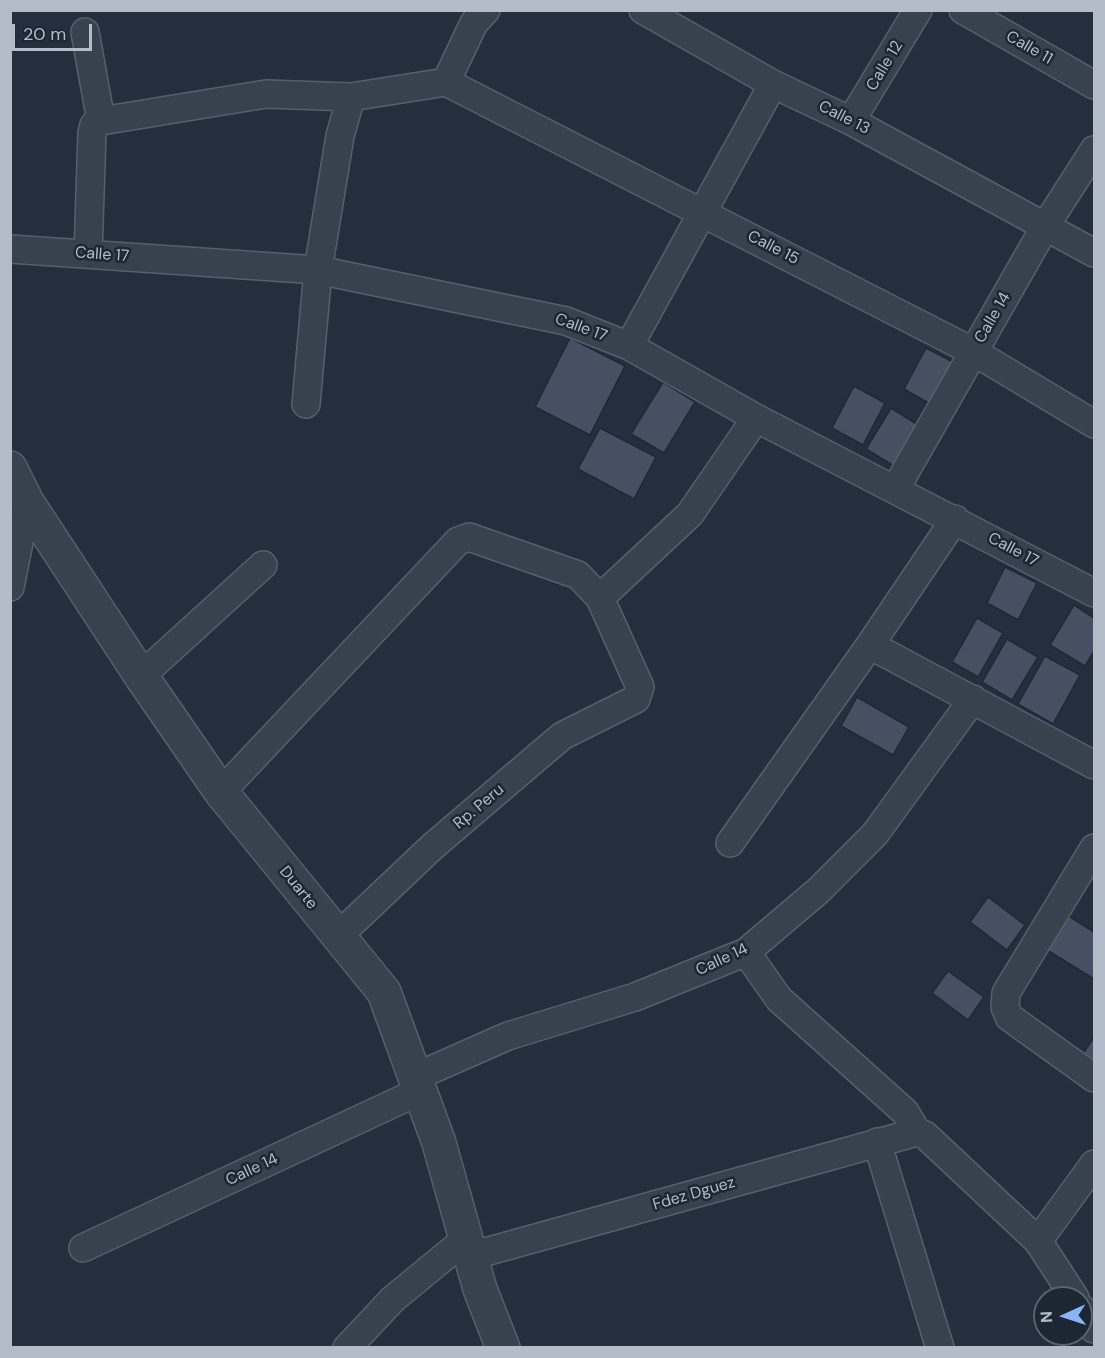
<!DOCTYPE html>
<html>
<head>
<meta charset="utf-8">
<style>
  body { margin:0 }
  #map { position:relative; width:1105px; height:1358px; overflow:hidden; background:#242f3e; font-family:"DM Sans",sans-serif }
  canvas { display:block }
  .frame { position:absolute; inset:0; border:12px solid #b4bcc9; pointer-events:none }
  .north { position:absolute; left:1033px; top:1286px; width:60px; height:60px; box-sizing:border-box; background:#1d2633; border:2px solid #59626f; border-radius:50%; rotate:267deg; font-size:16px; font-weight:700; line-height:24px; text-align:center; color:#b4bcc9 }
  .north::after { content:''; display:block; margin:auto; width:21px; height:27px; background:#8ab4f8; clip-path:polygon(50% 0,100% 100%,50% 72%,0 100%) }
  .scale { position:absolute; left:12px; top:24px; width:80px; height:27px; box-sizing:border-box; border:3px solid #b4bcc9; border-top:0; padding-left:8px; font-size:18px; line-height:21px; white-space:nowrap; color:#b4bcc9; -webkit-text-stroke:4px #1d2633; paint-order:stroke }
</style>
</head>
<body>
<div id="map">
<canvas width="1105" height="1358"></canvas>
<div class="frame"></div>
<div class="north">N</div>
<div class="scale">20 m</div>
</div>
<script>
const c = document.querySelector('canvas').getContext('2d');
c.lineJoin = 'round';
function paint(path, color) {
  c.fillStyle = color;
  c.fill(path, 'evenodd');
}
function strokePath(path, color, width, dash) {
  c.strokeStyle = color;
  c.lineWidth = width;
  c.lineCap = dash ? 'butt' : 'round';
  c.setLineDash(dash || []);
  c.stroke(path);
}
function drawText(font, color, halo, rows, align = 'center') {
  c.font = font + ' "DM Sans",sans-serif';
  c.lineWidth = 5;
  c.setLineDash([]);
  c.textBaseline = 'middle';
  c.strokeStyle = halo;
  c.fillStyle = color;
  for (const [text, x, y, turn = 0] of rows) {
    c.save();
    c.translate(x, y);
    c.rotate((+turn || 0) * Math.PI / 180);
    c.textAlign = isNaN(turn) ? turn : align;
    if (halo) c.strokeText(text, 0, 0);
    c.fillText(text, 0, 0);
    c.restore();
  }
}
const building = new Path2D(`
  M570,338L625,366L590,435L535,407Z
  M926,348L955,363L932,405L904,389Z
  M663,382L695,402L664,453L631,434Z
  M854,386L885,403L863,445L832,428Z
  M891,408L923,428L899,469L866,449Z
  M600,428L656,457L634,499L578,469Z
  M1005,567L1037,583L1018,620L987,603Z
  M1074,605L1094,618V651L1085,666L1050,645Z
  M977,618L1003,633L978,677L952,662Z
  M1007,639L1038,657L1012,700L982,682Z
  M1045,656L1080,675L1053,724L1018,704Z
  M857,697L909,727L893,755L841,726Z
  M988,897L1025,925L1007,950L970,922Z
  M1067,915L1094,932V979L1047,950Z
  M948,971L984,997L968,1020L932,993Z
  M1094,1037V1063L1082,1055Z`);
paint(building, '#455162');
strokePath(building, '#1f2835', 1.5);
const minor = new Path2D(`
  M643,10L773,84L851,121L1094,253
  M963,10L1094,85
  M85,32L101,121
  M446,82L974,352L1094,424
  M851,121L918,10
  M10,249L318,270L566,321L629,346L756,418L1094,593
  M88,254L92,133L94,125L101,121L266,94L351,97L446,82L474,23L486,10
  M629,346L773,84
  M306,404L318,270L340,136L351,97
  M896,488L1046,225L1094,150
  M10,587L27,502
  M600,598L690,514L756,418
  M870,645L1094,765
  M141,676L263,565
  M221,792L458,541L469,537L578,575L600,598L640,687L636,699L562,736L432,847L337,937
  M730,843L870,645L955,519
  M1094,848L1006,993L1005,1007L1009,1017L1094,1078
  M746,952L779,999L905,1112L917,1132L925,1135L1038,1241L1075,1298
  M415,1077L508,1036L635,997L746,952L818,891L875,834L973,699
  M877,1142L940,1348
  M1038,1241L1094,1164
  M83,1248L420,1091
  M471,1256L917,1132
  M1081,1308L1094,1329
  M347,1348L393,1299L466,1239`);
const tertiary = new Path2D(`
  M10,468L27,502L141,676L221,792L384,992L439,1143L480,1289L503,1348`);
strokePath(minor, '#565f6c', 30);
strokePath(tertiary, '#565f6c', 36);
strokePath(minor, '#38414e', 27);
strokePath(tertiary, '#38414e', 33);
drawText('16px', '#b4bcc9', '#1d2633', [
  ["Calle 11",1029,48,30],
  ["Calle 12",885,66,-59],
  ["Calle 13",844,118,27],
  ["Calle 15",773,248,27],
  ["Calle 17",102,255,4],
  ["Calle 14",993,318,-60],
  ["Calle 17",581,328,20],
  ["Calle 17",1013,550,28],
  ["Rp. Peru",479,807,-40],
  ["Duarte",298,888,51],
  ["Calle 14",722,960,-25],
  ["Calle 14",252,1170,-25],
  ["Fdez Dguez",694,1194,-16]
]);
</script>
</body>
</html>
